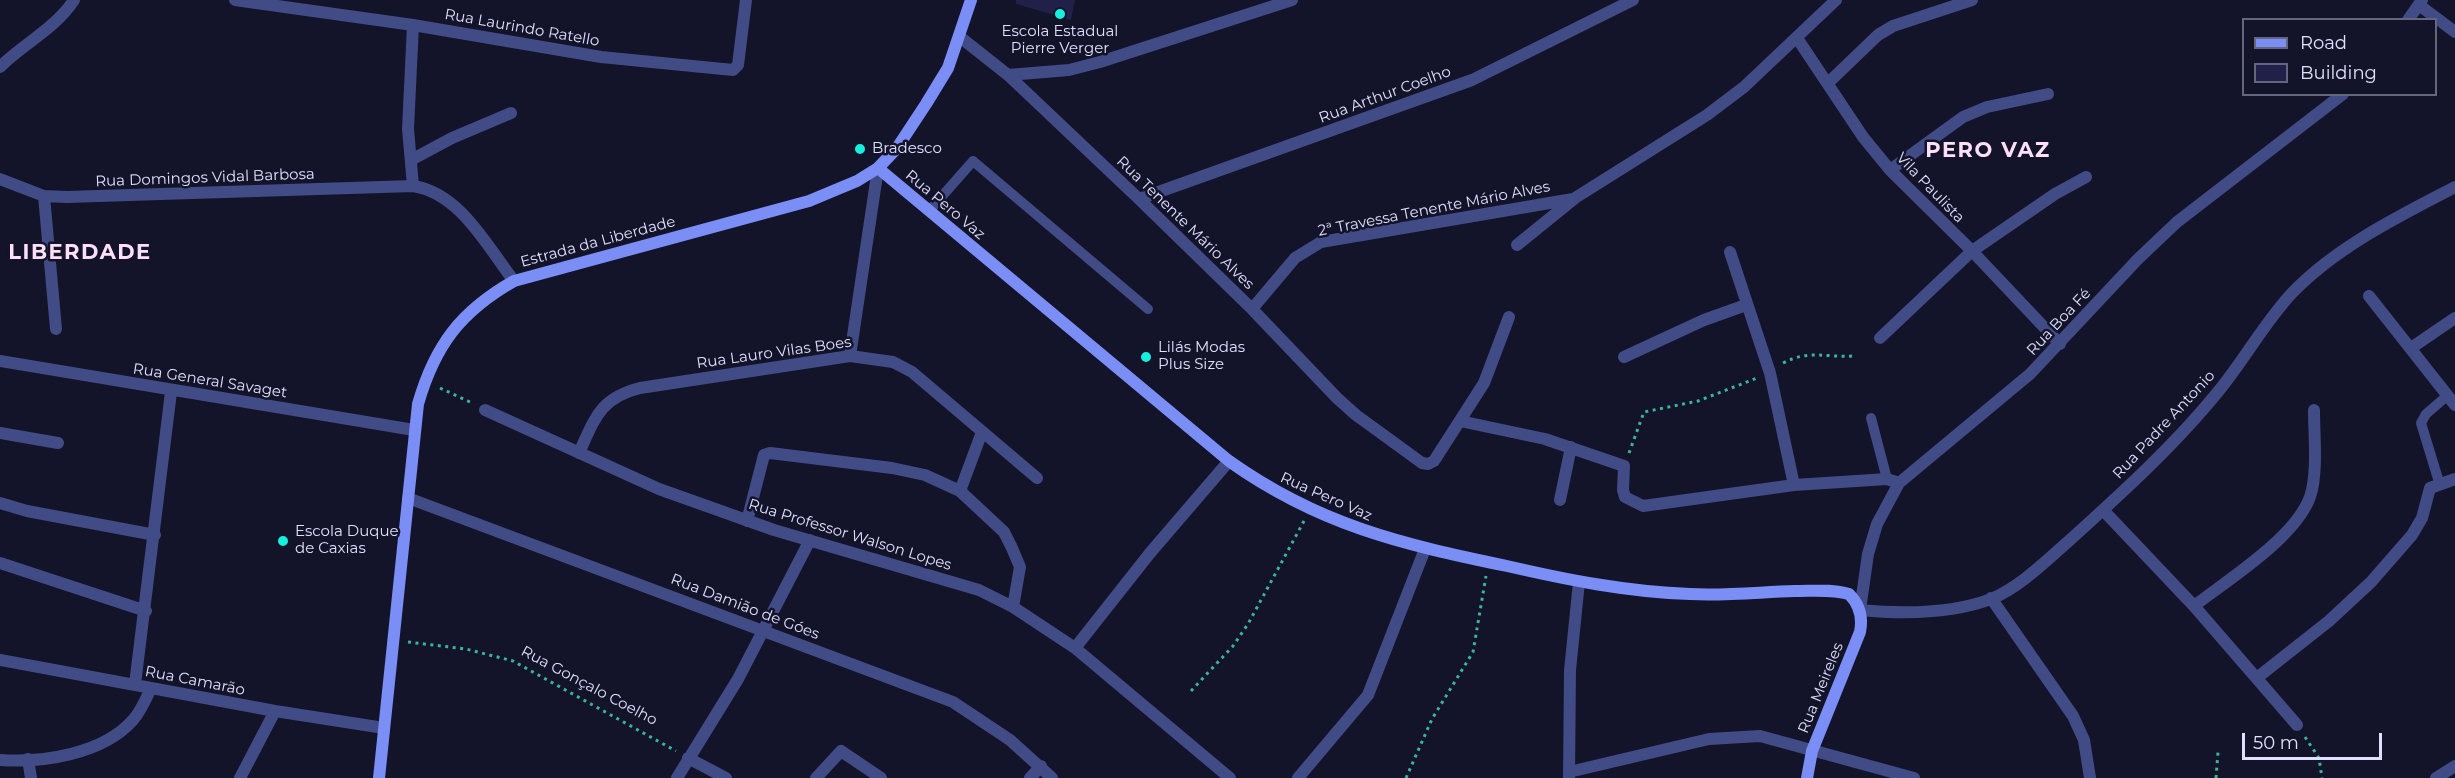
<!DOCTYPE html>
<html>
<head>
<meta charset="utf-8">
<style>
  body { margin:0 }
  #map { position:relative; width:2455px; height:778px; overflow:hidden; background:#13132a; font-family:Montserrat,sans-serif }
  canvas { display:block }
  .legend { position:absolute; left:2242px; top:18px; width:195px; height:78px; box-sizing:border-box; background:#13132a; border:2px solid #64657e; margin:0; padding:8px 10px; list-style:none; font-size:18px; color:#dee0fd }
  .legend li { display:flex; align-items:center; gap:12px; height:30px }
  .legend b { width:30px; border:2px solid #64657e }
  .scale { position:absolute; left:2242px; top:733px; width:140px; height:27px; box-sizing:border-box; border:3px solid #dee0fd; border-top:0; padding-left:8px; font-size:18px; line-height:21px; white-space:nowrap; color:#dee0fd; -webkit-text-stroke:4px #13132a; paint-order:stroke }
</style>
</head>
<body>
<div id="map">
<canvas width="2455" height="778"></canvas>
<ul class="legend">
<li><b style="height:8px;background:#7b8ef6"></b>Road</li>
<li><b style="height:16px;background:#212049"></b>Building</li>
</ul>
<div class="scale">50 m</div>
</div>
<script>
const c = document.querySelector('canvas').getContext('2d');
c.lineJoin = 'round';
function paint(path, color) {
  c.fillStyle = color;
  c.fill(path, 'evenodd');
}
function strokePath(path, color, width, dash) {
  c.strokeStyle = color;
  c.lineWidth = width;
  c.lineCap = dash ? 'butt' : 'round';
  c.setLineDash(dash || []);
  c.stroke(path);
}
function drawText(font, color, halo, rows, align = 'center') {
  c.font = font + ' Montserrat,sans-serif';
  c.lineWidth = 5;
  c.setLineDash([]);
  c.textBaseline = 'middle';
  c.strokeStyle = halo;
  c.fillStyle = color;
  for (const [text, x, y, turn = 0] of rows) {
    c.save();
    c.translate(x, y);
    c.rotate((+turn || 0) * Math.PI / 180);
    c.textAlign = isNaN(turn) ? turn : align;
    if (halo) c.strokeText(text, 0, 0);
    c.fillText(text, 0, 0);
    c.restore();
  }
}
paint(new Path2D(`
  M1016,0H1075L1071,20L1016,4Z`), '#212049');
strokePath(new Path2D(`
  M1783,363C1810,349 1826,358 1854,356
  M440,388L472,403
  M1629,453L1644,412L1698,401L1757,378
  M408,642L466,649L513,661L676,751
  M1191,691L1233,646L1248,624L1304,521
  M2305,737L2319,758L2322,778
  M1406,778L1432,719L1473,652L1486,576
  M2216,778L2218,752`), '#3ab598', 3, [3, 4.5]);
strokePath(new Path2D(`
  M929,211L973,161L1148,309
  M1871,418L1887,479
  M2439,482L2421,423L2426,414L2447,396`), '#414b85', 10);
strokePath(new Path2D(`
  M235,0L413,25L601,57L733,70L738,65L746,0
  M2419,5L2455,32
  M2408,20L2422,0
  M413,25L408,129L413,186
  M960,37L1008,75L1139,199L1252,309L1337,398L1356,415L1422,463L1428,464L1434,461L1484,383L1509,317
  M1797,38L1863,137L1890,170L1972,251L2060,344
  M0,67C23,44 56,28 74,0
  M1008,75L1069,70L1100,62L1292,0
  M1828,83L1878,35L1893,26L1972,0
  M2343,94L2177,222L2138,259L2030,374L1899,483L1877,524L1868,554L1860,610C1902,614 1951,614 1991,599C2020,587 2047,560 2071,539C2123,492 2177,443 2221,388C2246,357 2265,322 2292,293C2336,247 2399,216 2455,187
  M411,160L452,138L511,113
  M1890,170L1963,117L1987,107L2048,94
  M0,179L44,196L67,197L413,186C460,193 487,246 514,281
  M44,196L56,329
  M1139,199L1472,80L1633,0
  M1517,245L1575,198L1707,115L1744,87L1836,0
  M1730,252L1770,373L1794,485
  M2369,296L2455,405
  M1252,309L1295,258L1321,242L1573,199
  M1880,338L1972,251L2055,194L2086,177
  M2411,348L2455,318
  M850,356L878,168
  M1624,357L1704,320L1746,305
  M0,361L414,430
  M485,410L659,489L774,530L979,590L1013,607L1075,648L1230,778
  M1460,421L1545,439L1624,466L1623,490L1625,497L1643,506L1794,485L1887,479L1899,483
  M0,433L58,443
  M579,453C595,418 600,398 640,388L850,356L893,362L912,372L1037,478
  M960,491L982,432
  M408,498L953,702L1010,740L1052,778
  M1560,500L1571,447
  M0,503L27,511L155,535
  M2103,510L2194,606L2297,725
  M747,521L764,455L770,453L892,468L925,475L960,491L1004,532L1012,548L1020,567L1013,607
  M0,563L146,611
  M1991,598L2073,716L2084,740L2090,778
  M2194,606C2229,579 2295,538 2310,497C2318,474 2314,435 2314,410
  M1075,648L1150,553L1229,461
  M0,660L275,711L384,728
  M2258,677L2329,621L2371,582L2412,535L2422,518L2430,488L2455,479
  M135,684L171,392
  M688,758L726,778
  M28,759L31,778
  M0,760C43,763 103,754 133,720C141,711 146,699 151,688
  M1569,772L1709,739L1760,736L1914,778
  M240,778L275,711
  M677,778L738,679L810,540
  M816,778L841,751L881,778
  M1030,778L1041,766
  M1298,778L1368,695L1425,549
  M1569,778L1570,670L1579,582
  M2436,778L2455,766`), '#414b85', 12);
strokePath(new Path2D(`
  M878,168L1229,461C1319,525 1401,544 1507,566C1568,580 1628,592 1690,594C1725,596 1760,592 1795,591C1813,591 1832,589 1849,594C1860,605 1863,617 1860,632L1812,751L1807,778
  M379,778L418,404C435,345 461,311 514,281L809,201L857,181L878,168L897,148L926,104L948,68L971,0`), '#7b8ef6', 12);
for (const [x, y, r, color] of [
  [1060,14,6,"#17efde"],
  [860,149,6,"#17efde"],
  [1146,357,6,"#17efde"],
  [283,541,6,"#17efde"]
]) {
  const dot = new Path2D();
  dot.arc(x, y, r, 0, 2 * Math.PI);
  c.fillStyle = color;
  c.fill(dot);
  strokePath(dot, '#13132a', 2);
}
drawText('15px', '#dee0fd', '#13132a', [
  ["Rua Laurindo Ratello",522,28,10],
  ["Rua Arthur Coelho",1385,95,-20],
  ["Rua Domingos Vidal Barbosa",205,178,-2],
  ["Vila Paulista",1930,188,46],
  ["Rua Pero Vaz",945,205,40],
  ["2ª Travessa Tenente Mário Alves",1434,209,-11],
  ["Rua Tenente Mário Alves",1185,223,44],
  ["Estrada da Liberdade",598,242,-15],
  ["Rua Boa Fé",2059,322,-47],
  ["Rua Lauro Vilas Boes",774,353,-8],
  ["Rua General Savaget",210,381,9],
  ["Rua Padre Antonio",2164,425,-47],
  ["Rua Pero Vaz",1326,497,24],
  ["Rua Professor Walson Lopes",850,535,17],
  ["Rua Damião de Góes",745,607,21],
  ["Rua Camarão",195,681,11],
  ["Rua Gonçalo Coelho",589,686,28],
  ["Rua Meireles",1821,688,-68]
]);
drawText('15px', '#dee0fd', '#13132a', [
  ["Escola Estadual",1060,32,"center"],
  ["Pierre Verger",1060,49,"center"],
  ["Bradesco",872,149],
  ["Lilás Modas",1158,348],
  ["Plus Size",1158,365],
  ["Escola Duque",295,532],
  ["de Caxias",295,549]
], 'left');
c.letterSpacing = '1.5px';
drawText('bold 21px', '#fde0f7', '#13132a', [
  ["PERO VAZ",1988,151],
  ["LIBERDADE",80,253]
]);
c.letterSpacing = '0px';
</script>
</body>
</html>
